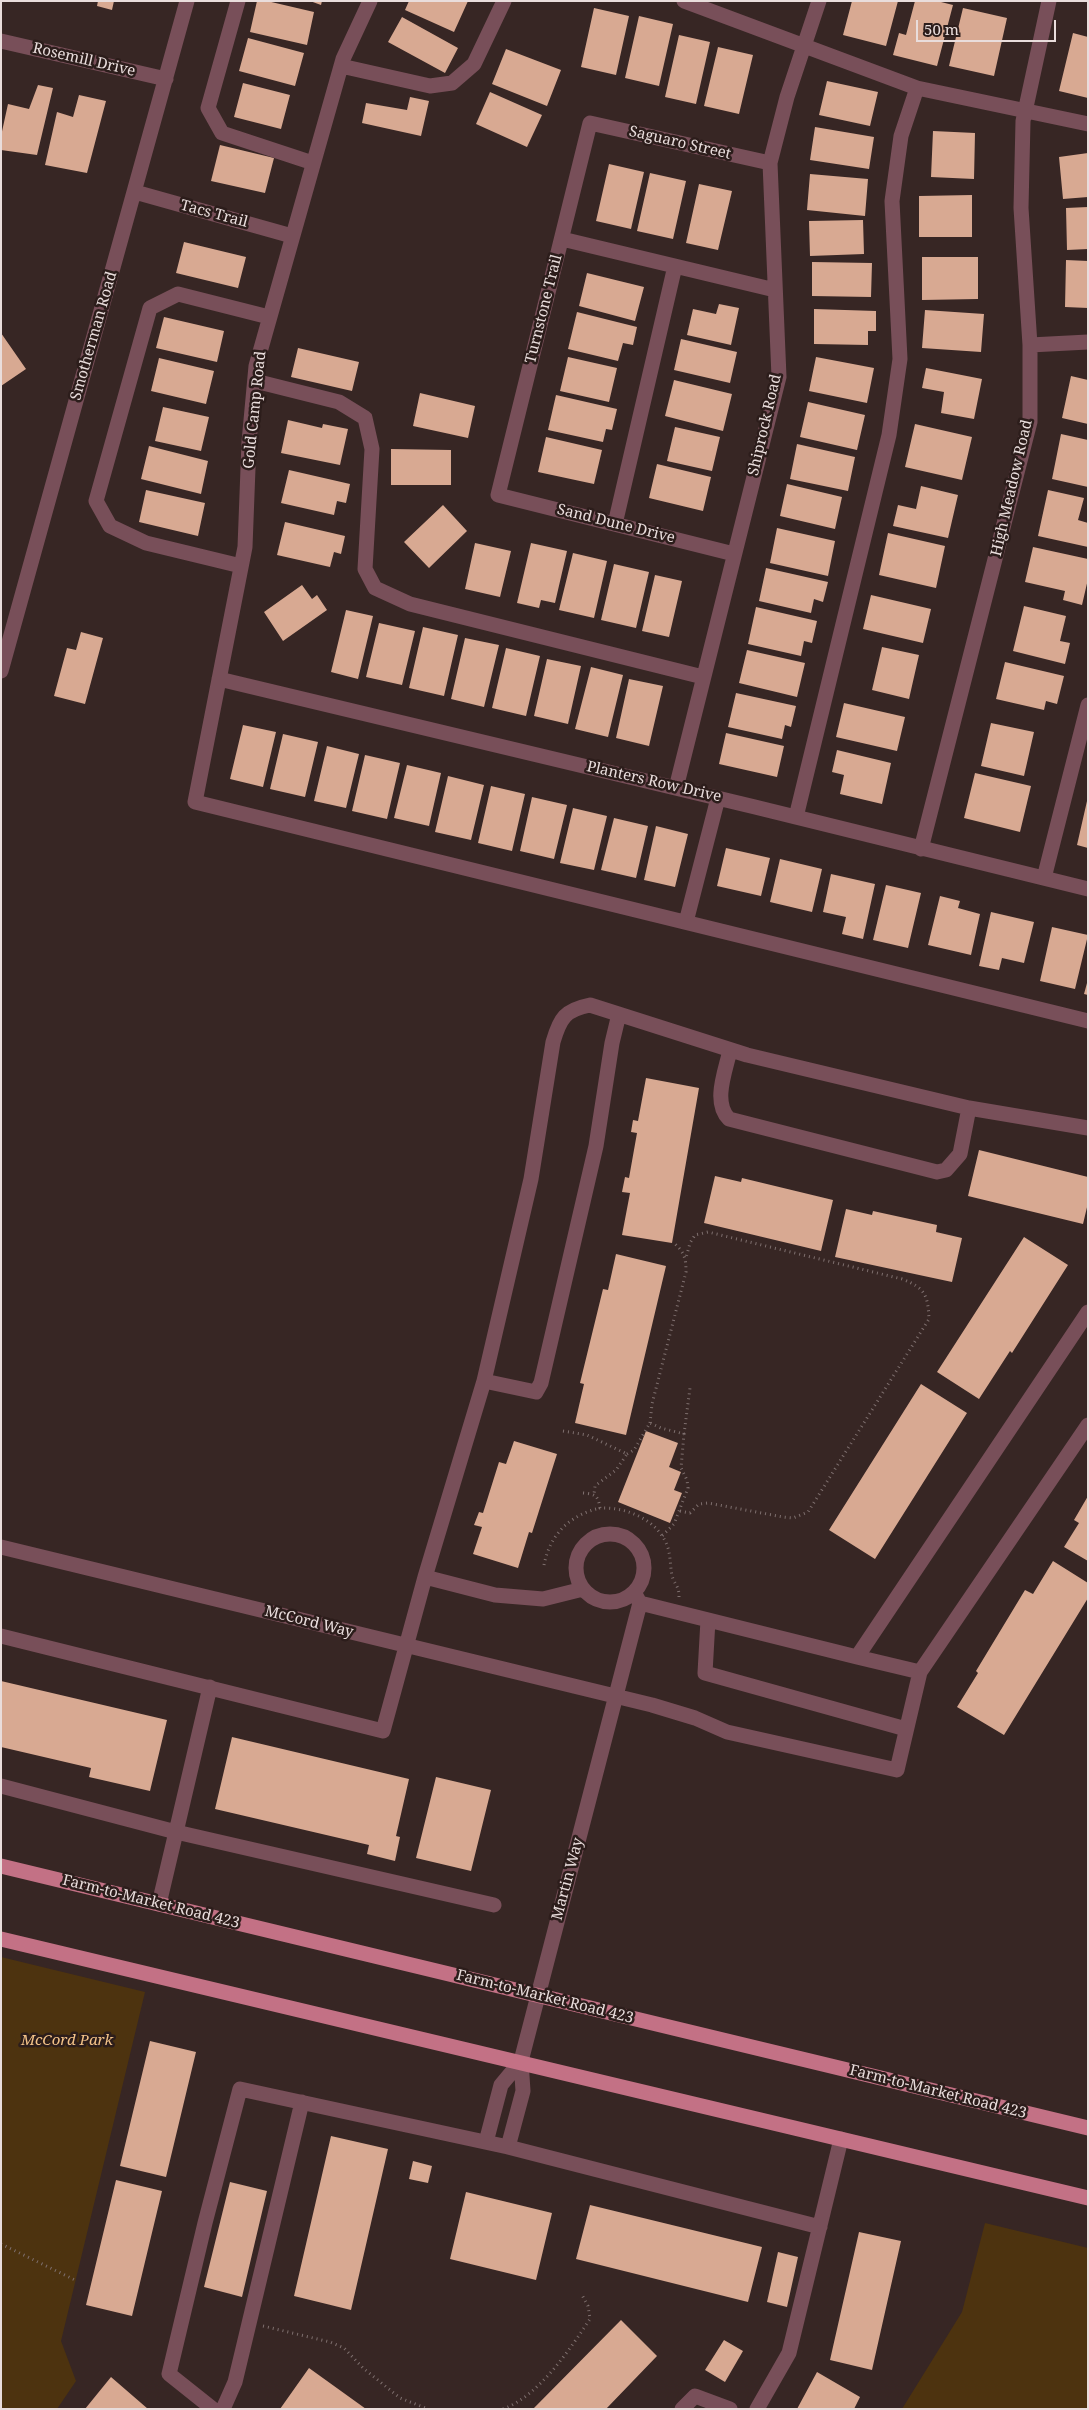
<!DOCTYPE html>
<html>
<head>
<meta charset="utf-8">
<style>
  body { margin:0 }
  #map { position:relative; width:1089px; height:2410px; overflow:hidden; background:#372624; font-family:"Noto Serif",serif }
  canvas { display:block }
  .frame { position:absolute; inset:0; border:2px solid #e9dddc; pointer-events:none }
  .scale { position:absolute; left:916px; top:20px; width:140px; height:22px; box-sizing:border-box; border:2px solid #e9dddc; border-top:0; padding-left:6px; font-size:15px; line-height:18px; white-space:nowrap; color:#e9dddc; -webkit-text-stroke:4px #2c1d1b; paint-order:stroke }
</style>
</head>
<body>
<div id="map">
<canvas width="1089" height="2410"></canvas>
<div class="frame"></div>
<div class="scale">50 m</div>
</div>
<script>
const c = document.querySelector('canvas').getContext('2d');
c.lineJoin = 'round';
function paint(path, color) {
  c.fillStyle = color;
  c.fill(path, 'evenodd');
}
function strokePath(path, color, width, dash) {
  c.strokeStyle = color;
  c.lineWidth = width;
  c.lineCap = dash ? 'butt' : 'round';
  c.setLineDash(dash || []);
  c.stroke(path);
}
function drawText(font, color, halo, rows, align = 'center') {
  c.font = font + ' "Noto Serif",serif';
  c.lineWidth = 5;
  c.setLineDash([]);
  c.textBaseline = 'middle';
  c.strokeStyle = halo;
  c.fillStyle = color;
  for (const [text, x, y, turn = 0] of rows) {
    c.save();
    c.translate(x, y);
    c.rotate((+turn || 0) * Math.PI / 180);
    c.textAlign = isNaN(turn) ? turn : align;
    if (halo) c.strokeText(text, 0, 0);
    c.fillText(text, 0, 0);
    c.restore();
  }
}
paint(new Path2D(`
  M1,1957L145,1992L61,2341L76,2381L57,2409H1Z
  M985,2223L1088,2248V2409H902L962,2312Z`), '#4d330f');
paint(new Path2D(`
  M98,1H114L112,10L97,6Z
  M257,1H267L314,12L307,45L250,32Z
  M310,1H322L321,5Z
  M409,1H468L454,32L405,10Z
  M852,1H898L886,46L843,35Z
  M915,1H937L953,5L937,66L893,55L899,33L906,35Z
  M594,8L629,16L616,75L581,67Z
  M963,8L1007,18L994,76L949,66Z
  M639,16L673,24L659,86L625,78Z
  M402,17L458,48L445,73L388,42Z
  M1073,33L1088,37V98L1059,91Z
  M679,35L710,42L696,104L665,97Z
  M248,38L304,53L295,86L239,71Z
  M718,47L753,55L739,114L704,106Z
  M506,49L561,70L547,106L492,84Z
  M827,81L878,92L870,126L819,115Z
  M243,83L290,95L281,129L234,117Z
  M38,85L53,88L37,155L1,150V136L8,104L29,109Z
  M490,92L542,115L527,147L476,124Z
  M79,95L106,101L87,173L45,165L57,112L73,117Z
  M410,97L429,101L421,136L362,123L366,103L407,110Z
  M815,127L874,137L869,169L810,160Z
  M933,131L975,133L974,179L931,177Z
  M220,145L274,158L265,193L211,181Z
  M1088,153V197L1063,199L1059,157Z
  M609,164L644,172L631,229L596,221Z
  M650,173L686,181L673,239L637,231Z
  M810,174L868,179L865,216L807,210Z
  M699,184L732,191L718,250L686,243Z
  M972,195V237H919V196Z
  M1088,207V249L1067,250L1066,208Z
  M863,220L864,254L810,256L809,221Z
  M184,242L246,257L238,288L176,273Z
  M922,257H978V299L922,300Z
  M1066,260L1088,261V308L1065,307Z
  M812,262L872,263L871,297L812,296Z
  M587,273L644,287L635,321L579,306Z
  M719,304L739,308L731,345L687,335L693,309L716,314Z
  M814,309L876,311V331H868V345L814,344Z
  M925,310L984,314L981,352L922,348Z
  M577,312L637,327L633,345L623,343L618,361L568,349Z
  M164,317L224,331L217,362L156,348Z
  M1,333L26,369L1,386Z
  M681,339L737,352L730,383L674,370Z
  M298,348L359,362L352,391L291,377Z
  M568,357L617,368L609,402L560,391Z
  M816,357L874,368L867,403L809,391Z
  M159,358L214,371L206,404L151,391Z
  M926,368L982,379L974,419L941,413L944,392L922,388Z
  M1071,376L1088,380V424L1062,418Z
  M674,380L732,394L723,431L665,416Z
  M420,393L475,406L468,438L413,426Z
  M556,395L617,409L612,430L606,429L603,442L548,430Z
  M808,402L865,415L857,450L800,437Z
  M163,407L209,417L201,451L155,441Z
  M288,420L322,428L323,424L348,429L340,465L281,453Z
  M915,424L972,437L962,480L905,467Z
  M675,427L720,437L712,471L667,461Z
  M1061,434L1088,440V487L1052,479Z
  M546,437L602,450L594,484L538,472Z
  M797,444L855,457L848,491L790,479Z
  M149,446L208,461L201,494L141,479Z
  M391,449L451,450V485H391Z
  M657,464L711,477L703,511L649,498Z
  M289,470L350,484L346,503L337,501L334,515L281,503Z
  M787,484L842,497L835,529L780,516Z
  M921,486L958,495L948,538L893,526L898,505L916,509Z
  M146,490L205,503L198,536L139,522Z
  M1048,490L1084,498L1078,520L1088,523V547L1038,536Z
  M443,505L467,531L429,568L404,542Z
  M285,522L345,536L341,554L334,552L330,567L277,555Z
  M777,528L835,541L828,576L770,563Z
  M888,533L945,546L936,588L879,575Z
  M475,543L511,551L500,597L465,589Z
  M531,543L567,551L555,603L541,600L539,608L517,603Z
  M1033,547L1088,559V579L1082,605L1063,600L1065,591L1025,582Z
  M573,553L607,561L594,618L559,610Z
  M614,564L649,572L636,628L601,620Z
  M766,568L828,582L823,602L814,599L811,613L759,601Z
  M655,575L682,581L669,637L642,631Z
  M302,585L312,599L317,595L327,610L283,641L264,612Z
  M871,595L931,609L923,643L863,629Z
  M1024,606L1066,616L1060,641L1070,643L1065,664L1013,651Z
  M756,607L817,621L812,643L804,641L801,656L748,644Z
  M346,610L373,616L358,679L331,672Z
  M379,623L415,631L402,685L366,677Z
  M423,627L458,635L444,696L409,688Z
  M81,632L103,638L85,704L54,696L67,648L76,650Z
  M465,638L499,645L484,707L451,699Z
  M882,647L919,655L909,699L872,690Z
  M506,648L540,656L526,716L492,708Z
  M747,650L805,663L797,697L739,683Z
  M547,659L581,666L568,724L534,716Z
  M1005,662L1064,676L1057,704L1046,701L1044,710L996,699Z
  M591,667L623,675L608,737L575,729Z
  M629,679L663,686L649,746L616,738Z
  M736,693L796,706L791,727L785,725L782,739L728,727Z
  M844,703L905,717L897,751L836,737Z
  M991,723L1034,732L1024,776L981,766Z
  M243,725L276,732L263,787L230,779Z
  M726,733L784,746L777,777L719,764Z
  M283,734L318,742L305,797L270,789Z
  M327,746L359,754L346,808L314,801Z
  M837,750L891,763L882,804L840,794L844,775L832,772Z
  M365,755L400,763L387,819L352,811Z
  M407,765L441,773L429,826L394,818Z
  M975,773L1031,786L1020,832L964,818Z
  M448,776L484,785L471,840L435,832Z
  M491,786L525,794L512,851L478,843Z
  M532,797L567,805L554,859L520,851Z
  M1087,801H1088V848L1077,845Z
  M573,808L607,816L594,870L560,863Z
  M614,818L648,826L636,878L601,870Z
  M656,826L688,834L675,887L644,880Z
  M726,848L770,858L761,896L717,886Z
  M780,859L822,869L812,912L770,902Z
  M831,874L875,884L863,939L842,934L846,917L823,912Z
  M886,885L921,893L908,948L873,940Z
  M940,896L960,901L958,908L980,914L971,955L928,945Z
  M991,912L1034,922L1024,963L1002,958L999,970L979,966Z
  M1052,927L1088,935L1075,989L1040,981Z
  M1087,983H1088V995L1084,994Z
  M646,1078L699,1088L672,1243L622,1235L630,1193L622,1192L625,1177L629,1178L637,1133L631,1132L633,1120L638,1121Z
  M979,1150L1088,1177V1203L1083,1224L968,1196Z
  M715,1176L741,1182L742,1178L833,1200L821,1251L704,1223Z
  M846,1209L872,1215L873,1211L937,1225L936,1232L962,1238L952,1282L835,1257Z
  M1024,1237L1068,1265L1012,1353L1010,1351L979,1399L937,1372Z
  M616,1254L666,1266L626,1435L575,1423L584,1384L580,1383L603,1289L608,1290Z
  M921,1384L967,1413L875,1559L829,1530Z
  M646,1431L678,1443L669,1467L681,1472L674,1490L682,1493L670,1523L618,1502Z
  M514,1441L557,1454L532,1533L529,1532L518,1568L473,1554L482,1527L474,1525L479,1512L483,1513L499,1462L506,1464Z
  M1088,1496V1561L1064,1547L1079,1523L1074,1520Z
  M1053,1561L1088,1583V1598L1004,1735L957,1707L978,1673L976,1671L1025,1590L1033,1594Z
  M1,1681L167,1720L150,1791L89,1777L91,1768L1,1747Z
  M232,1737L409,1779L396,1836L400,1837L395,1861L367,1854L369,1845L215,1809Z
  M436,1777L491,1790L471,1871L416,1858Z
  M150,2041L196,2052L166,2177L120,2166Z
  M331,2136L388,2149L351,2310L294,2296Z
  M413,2161L432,2166L428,2183L409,2179Z
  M116,2180L162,2191L132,2316L86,2305Z
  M230,2182L267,2191L242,2297L204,2287Z
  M466,2192L552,2213L536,2280L450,2259Z
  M590,2205L762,2247L748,2302L576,2259Z
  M859,2232L901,2241L872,2370L830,2360Z
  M778,2252L798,2257L787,2307L767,2302Z
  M621,2320L657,2356L606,2409H533Z
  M724,2340L743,2351L725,2382L705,2370Z
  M309,2368L366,2409H280Z
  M817,2372L860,2397L854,2409H797Z
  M111,2377L148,2409H85Z`), '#d8a992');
strokePath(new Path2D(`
  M650,1423L652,1404L686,1272C686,1260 685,1253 675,1244
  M563,1431L587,1435L627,1454L616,1470L595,1486L594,1494
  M684,1434L690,1388
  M627,1454L634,1450L650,1423L661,1428L684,1434L681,1468L687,1480L688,1488L674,1524L662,1536
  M583,1493C596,1494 598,1496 600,1508C627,1507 659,1520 668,1548C671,1558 670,1570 673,1579C677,1587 679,1588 679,1597
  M680,1511L690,1513L699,1504L708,1503L783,1517L793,1518L808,1512L929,1319C928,1295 925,1288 902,1279L708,1232L695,1235L690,1243L686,1258
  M544,1565C550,1534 570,1515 600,1508
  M1,2244L77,2281
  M263,2326L330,2342L344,2348L363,2368L400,2398L428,2409
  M503,2409C539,2396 570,2349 590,2319L588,2306L582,2295`), '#7f706f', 3, [1, 4]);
strokePath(new Path2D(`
  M238,1L208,108L222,133L313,163
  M370,1L343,59L256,366L249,442L245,547L195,802L1088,1021
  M684,1L917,88L1088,124
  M1,41L166,79
  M341,66L430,86L452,83L474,64L504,1
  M135,192L292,236
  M562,239L775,290
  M1030,345L1088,342
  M255,381L339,402L365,418L372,449L365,569L375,588L410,604L703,677
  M615,524L675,266
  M734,554L498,495L590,123L770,163
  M241,566L146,543L110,526L96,501L150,308L178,294L269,317
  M1,671L187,1
  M219,679L755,807L1088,889
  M676,788L779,377L770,163L787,97L819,1
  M796,817L889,435L900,359L892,201L901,136L917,88
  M921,849L1030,422V345L1021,208L1023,121L1049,1
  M1044,878L1088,705
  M686,922L718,798
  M730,1050C726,1070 712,1102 729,1119L937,1172L946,1170L960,1154L969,1108
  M484,1381L536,1392L541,1383L596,1146L612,1043L619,1014
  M576 1568a34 34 0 1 1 68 0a34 34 0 1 1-68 0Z
  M1,1547L652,1705L695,1718L727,1732L897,1770L920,1672
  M583,1589L543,1599L495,1595L425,1577L484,1381L531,1179L553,1042C560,1018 565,1010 590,1005L747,1055L969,1108L1088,1128
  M640,1603L857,1657L1088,1312
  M708,1620L705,1673L906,1729
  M1,1636L383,1731L425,1577
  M857,1657L920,1672L1088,1425
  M1,1786L176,1832L210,1687
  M159,1904L176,1832L494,1905
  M486,2142L501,2085L521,2061
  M508,2147L523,2091L521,2061L640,1603L634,1592
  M213,2409L169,2374L205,2223L240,2089L508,2147L820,2227
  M223,2409L235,2382L302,2102
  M682,2409L695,2396L730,2409
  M757,2409L789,2353L841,2139`), '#784f59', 15);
strokePath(new Path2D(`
  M1,1866L1088,2128
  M1,1939L1088,2198`), '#c37185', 15);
drawText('15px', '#e9dddc', '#2c1d1b', [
  ["Rosemill Drive",84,60,13],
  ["Saguaro Street",680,143,13],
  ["Tacs Trail",214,214,15],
  ["Turnstone Trail",544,309,-76],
  ["Smotherman Road",94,336,-74],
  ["Gold Camp Road",255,410,-84],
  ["Shiprock Road",765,425,-77],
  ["High Meadow Road",1012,488,-77],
  ["Sand Dune Drive",616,524,14],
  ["Planters Row Drive",654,782,13],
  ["McCord Way",309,1622,14],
  ["Martin Way",568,1879,-75],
  ["Farm-to-Market Road 423",151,1902,14],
  ["Farm-to-Market Road 423",545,1997,14],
  ["Farm-to-Market Road 423",938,2092,14]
]);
drawText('italic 15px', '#f3c288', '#2c1d1b', [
  ["McCord Park",67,2041]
]);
</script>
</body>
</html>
